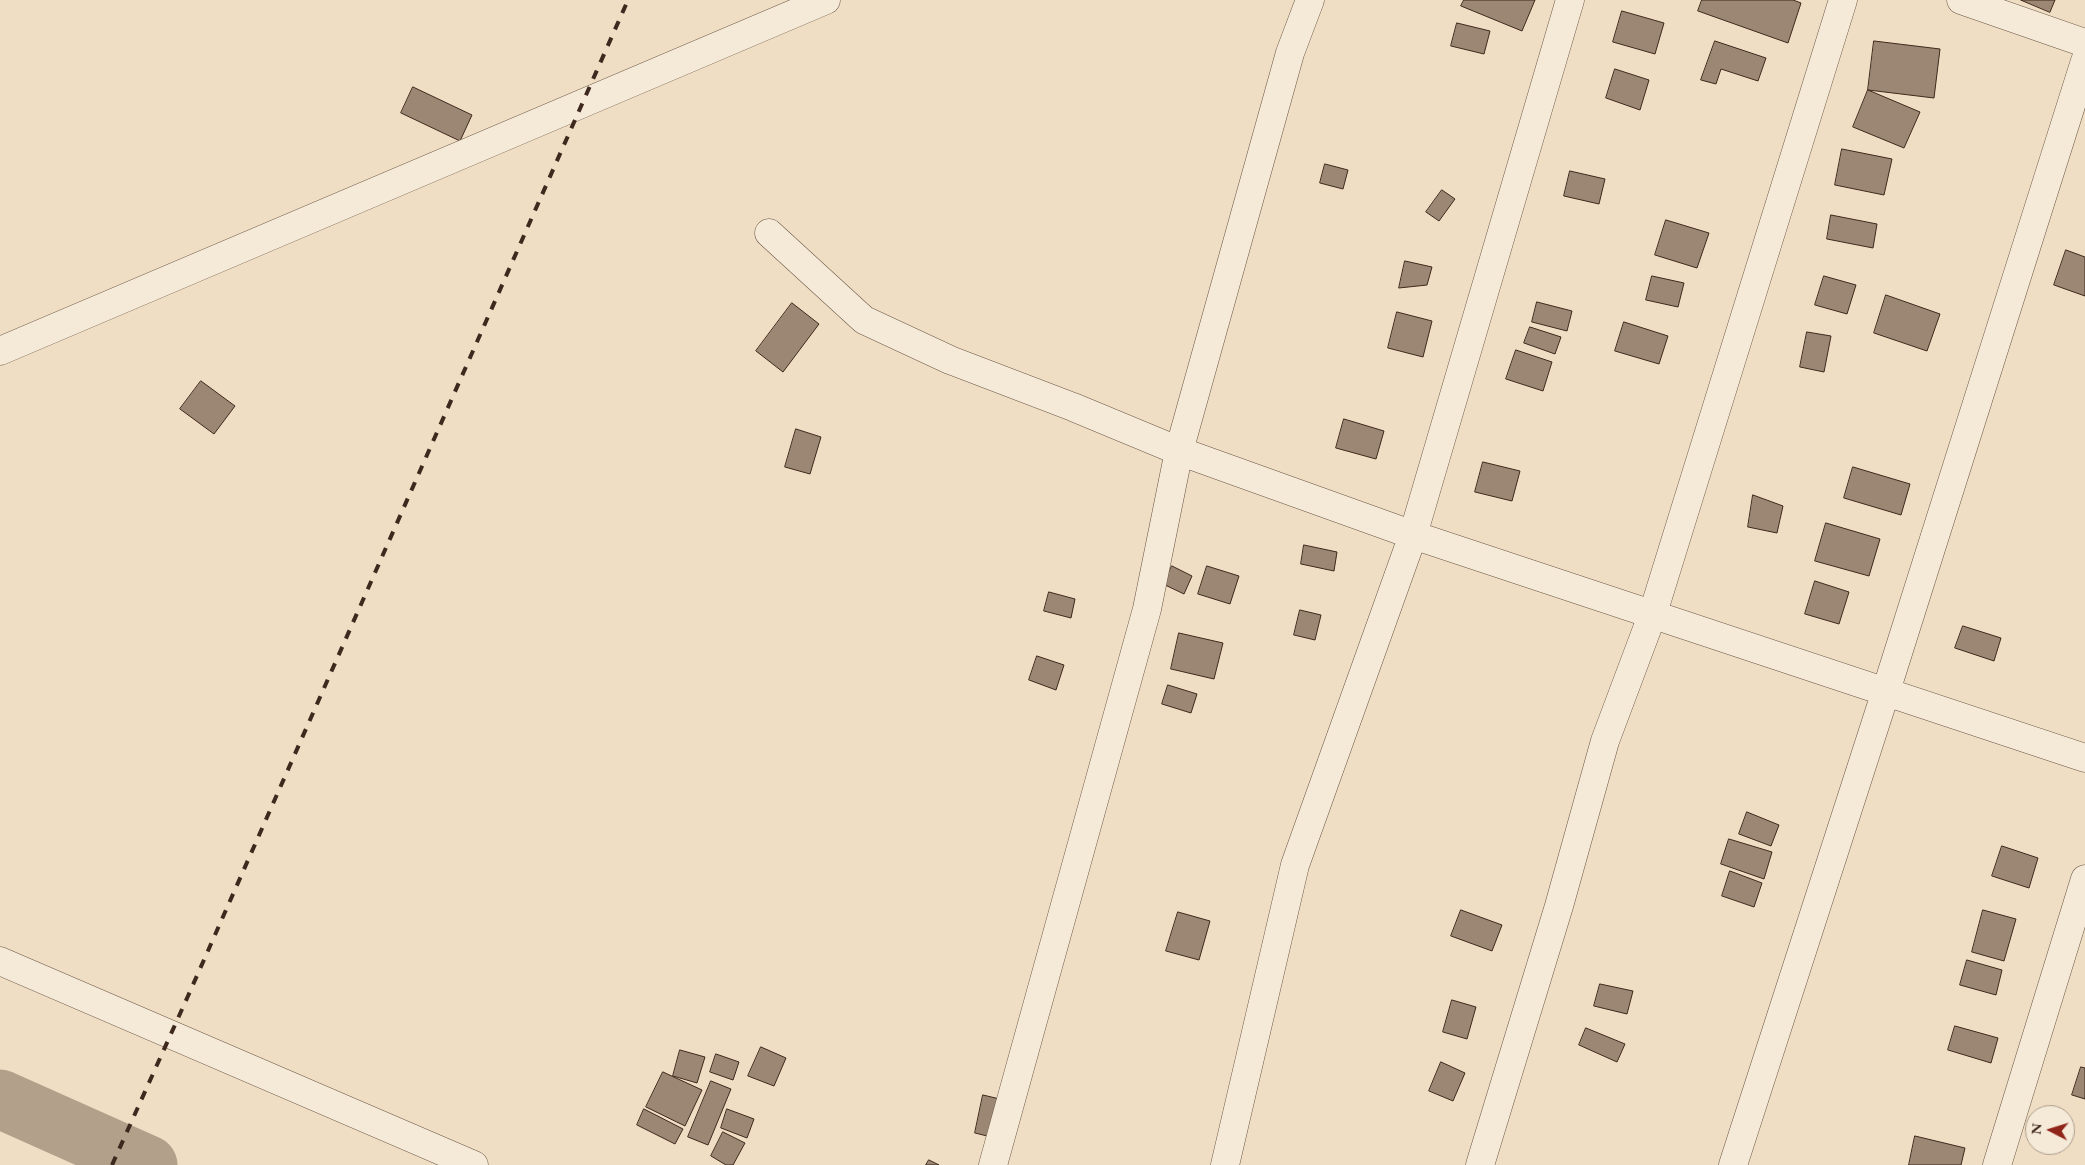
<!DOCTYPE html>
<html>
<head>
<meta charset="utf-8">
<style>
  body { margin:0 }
  #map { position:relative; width:2085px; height:1165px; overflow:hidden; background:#efdec3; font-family:"EB Garamond",serif }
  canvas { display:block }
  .north { position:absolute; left:2025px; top:1105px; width:50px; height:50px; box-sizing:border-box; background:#f5ead8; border:1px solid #ac9c8d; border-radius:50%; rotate:275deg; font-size:14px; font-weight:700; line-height:20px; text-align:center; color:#3f281d }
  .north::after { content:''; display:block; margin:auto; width:18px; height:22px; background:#8f2418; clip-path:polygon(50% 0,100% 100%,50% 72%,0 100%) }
</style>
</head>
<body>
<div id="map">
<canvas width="2085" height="1165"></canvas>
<div class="north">N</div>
</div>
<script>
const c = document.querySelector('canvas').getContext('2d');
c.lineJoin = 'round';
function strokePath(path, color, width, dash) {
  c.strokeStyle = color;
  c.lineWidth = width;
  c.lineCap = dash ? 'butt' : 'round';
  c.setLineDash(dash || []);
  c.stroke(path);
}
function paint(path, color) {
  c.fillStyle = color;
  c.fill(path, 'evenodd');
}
strokePath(new Path2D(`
  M0,1099L148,1165`), '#b3a08b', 59);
const building = new Path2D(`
  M1464,0H1535L1522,31L1461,6Z
  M1702,0H1793L1801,3L1788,43L1698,11Z
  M2021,0H2055L2050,12Z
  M1622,11L1664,23L1655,54L1613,42Z
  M1457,23L1490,31L1484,54L1451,46Z
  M1715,41L1766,58L1758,81L1721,69L1716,84L1701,80Z
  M1874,41L1940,49L1934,98L1868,90Z
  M1615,69L1649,80L1640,110L1606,98Z
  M413,87L472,115L460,141L401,113Z
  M1868,90L1920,112L1904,148L1853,127Z
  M1842,149L1892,159L1884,195L1835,185Z
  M1325,164L1348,170L1343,189L1320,183Z
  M1570,171L1605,179L1599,204L1564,196Z
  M1442,190L1455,199L1439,221L1426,212Z
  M1831,215L1877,224L1873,248L1827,239Z
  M1666,220L1709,233L1697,268L1655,255Z
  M2066,250L2085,257V296L2054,285Z
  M1405,261L1432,267L1427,285L1399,288Z
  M1652,276L1684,283L1678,307L1646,300Z
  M1824,276L1856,285L1847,314L1815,305Z
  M1886,295L1940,314L1927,351L1874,333Z
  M1537,302L1572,311L1567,331L1532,322Z
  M792,303L819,324L783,372L756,351Z
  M1397,312L1432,321L1423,357L1388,348Z
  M1624,322L1668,336L1659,364L1615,351Z
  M1530,327L1561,337L1555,354L1524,343Z
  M1807,332L1831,336L1824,372L1800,367Z
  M1516,350L1552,362L1543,391L1506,379Z
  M201,381L235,406L214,434L180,409Z
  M1344,419L1384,431L1376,459L1336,448Z
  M796,429L821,437L810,474L785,467Z
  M1483,462L1520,471L1512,501L1475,492Z
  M1853,467L1910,484L1901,515L1844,498Z
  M1753,495L1783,506L1777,533L1748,527Z
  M1826,523L1880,539L1869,576L1815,561Z
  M1304,545L1337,552L1334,571L1301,564Z
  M1172,566L1192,576L1184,594L1163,584Z
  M1207,566L1239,576L1230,604L1198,594Z
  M1815,581L1849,592L1839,624L1805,614Z
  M1049,592L1075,599L1071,618L1044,611Z
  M1300,610L1321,615L1315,640L1294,635Z
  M1963,626L2001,638L1994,661L1955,648Z
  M1179,633L1223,643L1214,679L1171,669Z
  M1037,656L1064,665L1056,690L1029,680Z
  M1168,685L1197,694L1191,713L1162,704Z
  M1747,812L1779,825L1771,846L1739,834Z
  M1729,839L1772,852L1764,879L1721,864Z
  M2002,846L2038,858L2029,888L1992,876Z
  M1730,871L1762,883L1754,907L1722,896Z
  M1461,910L1502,925L1492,951L1451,936Z
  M1983,910L2016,919L2004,961L1972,952Z
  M1178,912L1210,921L1199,960L1166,951Z
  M1967,960L2002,970L1996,995L1960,985Z
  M1600,984L1633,991L1627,1014L1594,1006Z
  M1452,1000L1476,1007L1467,1039L1443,1032Z
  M1955,1026L1998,1038L1991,1063L1948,1050Z
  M1586,1028L1625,1044L1617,1062L1579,1045Z
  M761,1047L786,1058L774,1086L748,1076Z
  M680,1050L705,1057L697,1083L673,1076Z
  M716,1054L739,1062L733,1080L710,1072Z
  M1441,1062L1465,1073L1453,1101L1429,1091Z
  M2081,1067L2085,1068V1099L2072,1095Z
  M663,1072L702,1090L685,1126L646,1107Z
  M711,1081L731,1089L708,1145L688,1137Z
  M983,1095L1004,1100L995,1138L975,1133Z
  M644,1109L683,1129L675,1144L637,1125Z
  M727,1109L754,1119L747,1138L721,1128Z
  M723,1132L745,1143L733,1165H726L711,1156Z
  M1915,1136L1965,1148L1961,1165H1909Z
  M929,1160L939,1165H926Z`);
paint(building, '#9b8773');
strokePath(building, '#3f281d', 1);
const minor = new Path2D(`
  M1961,0L2085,43
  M769,233L864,320L950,360L1073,407L1179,451L1413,535L2085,758
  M0,351L826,0
  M0,961L474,1165
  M993,1165L1147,609L1179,451L1290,53L1310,0
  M1225,1165L1295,865L1413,535L1570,0
  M1480,1165L1559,906L1605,741L1653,613L1843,0
  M1733,1165L1886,691L2085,61
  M1997,1165L2085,879`);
strokePath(minor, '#6b5646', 29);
strokePath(minor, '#f5ead8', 28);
strokePath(new Path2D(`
  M112,1165L188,996L628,0`), '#3f281d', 4, [9, 9]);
</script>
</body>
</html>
